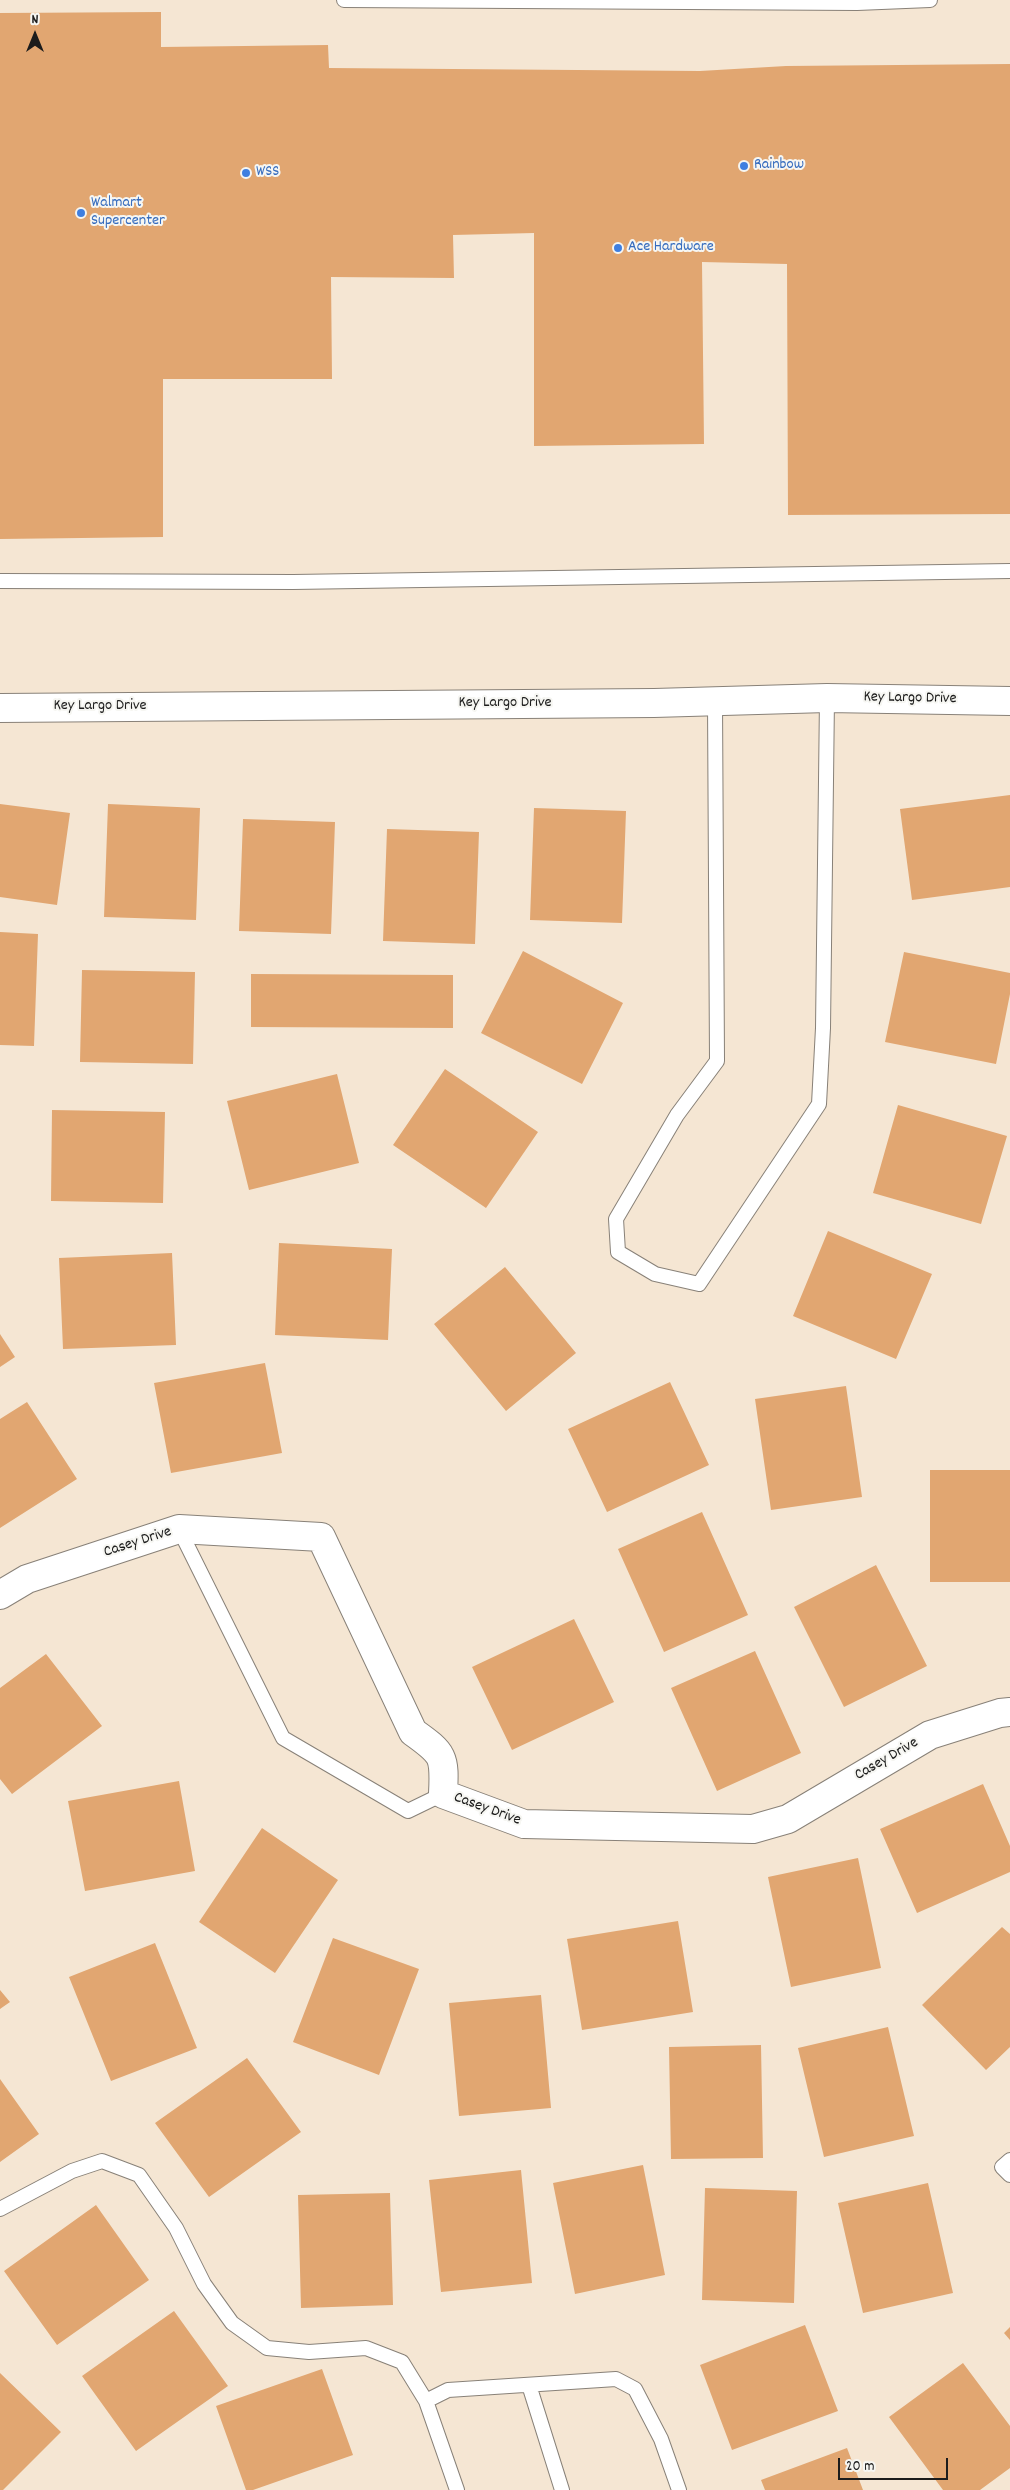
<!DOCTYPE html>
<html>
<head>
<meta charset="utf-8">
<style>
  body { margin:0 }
  #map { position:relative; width:1010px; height:2490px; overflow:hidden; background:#f5e6d3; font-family:Dekko,sans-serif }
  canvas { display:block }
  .north { position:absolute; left:10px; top:10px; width:50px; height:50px; -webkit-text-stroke:4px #f6f6f2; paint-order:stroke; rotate:0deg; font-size:14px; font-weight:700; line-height:20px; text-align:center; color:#1c1c1c }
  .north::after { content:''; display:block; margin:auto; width:18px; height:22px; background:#1c1c1c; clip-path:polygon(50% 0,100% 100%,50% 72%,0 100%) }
  .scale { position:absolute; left:838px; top:2458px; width:110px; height:22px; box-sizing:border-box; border:2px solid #1c1c1c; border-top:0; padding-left:6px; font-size:15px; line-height:18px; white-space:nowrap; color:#1c1c1c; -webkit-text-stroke:4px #f6f6f2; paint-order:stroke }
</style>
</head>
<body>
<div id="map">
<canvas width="1010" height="2490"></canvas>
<div class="north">N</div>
<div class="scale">20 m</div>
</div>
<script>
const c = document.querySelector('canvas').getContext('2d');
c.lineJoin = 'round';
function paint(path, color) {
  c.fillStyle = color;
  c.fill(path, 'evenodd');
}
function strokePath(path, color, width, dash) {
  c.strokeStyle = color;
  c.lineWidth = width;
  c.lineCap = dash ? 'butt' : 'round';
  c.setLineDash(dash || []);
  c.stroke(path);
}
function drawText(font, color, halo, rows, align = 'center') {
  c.font = font + ' Dekko,sans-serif';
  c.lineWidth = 4;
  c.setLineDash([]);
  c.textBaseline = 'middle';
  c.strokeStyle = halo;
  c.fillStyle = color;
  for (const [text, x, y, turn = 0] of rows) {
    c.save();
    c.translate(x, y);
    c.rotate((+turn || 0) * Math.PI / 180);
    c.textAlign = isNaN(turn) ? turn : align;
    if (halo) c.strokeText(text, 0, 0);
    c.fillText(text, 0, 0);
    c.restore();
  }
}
paint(new Path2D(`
  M161,12V47L328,45L329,68L700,71L786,66L1010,64V514L788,515L787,264L702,262L704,444L534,446V233L453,235L454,278L331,277L332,379H163V537L0,539V13Z
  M1010,795V887L912,900L900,809Z
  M0,804L70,813L57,905L0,897Z
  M108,804L200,808L196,920L104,917Z
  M534,808L626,811L622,923L530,920Z
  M243,819L335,822L331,934L239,931Z
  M387,829L479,832L475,944L383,941Z
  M0,932L38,934L34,1046L0,1045Z
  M523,951L623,1003L582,1084L481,1033Z
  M904,952L1010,973V994L996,1064L885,1042Z
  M82,970L195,972L193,1064L80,1062Z
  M251,974L453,975V1028L251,1027Z
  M445,1069L538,1132L486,1208L393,1145Z
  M337,1074L359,1163L249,1190L227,1101Z
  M898,1105L1007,1136L981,1224L873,1193Z
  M52,1110L165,1112L163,1203L51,1201Z
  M828,1231L932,1274L896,1359L793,1316Z
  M279,1243L392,1249L388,1340L275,1335Z
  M172,1253L176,1345L63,1349L59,1258Z
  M505,1267L576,1353L506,1411L434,1324Z
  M0,1334L15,1357L0,1367Z
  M265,1363L282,1453L171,1473L154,1383Z
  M670,1382L709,1465L607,1512L568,1429Z
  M846,1386L862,1497L771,1510L755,1399Z
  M27,1402L77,1479L0,1528V1419Z
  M930,1470H1010V1582H930Z
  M702,1512L748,1615L664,1652L618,1549Z
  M876,1565L927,1666L844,1707L794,1607Z
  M574,1619L614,1702L512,1750L472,1667Z
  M755,1651L801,1753L717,1791L671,1688Z
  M46,1654L102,1726L12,1794L0,1779V1688Z
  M179,1781L195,1871L85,1891L68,1801Z
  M983,1784L1010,1846V1872L917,1913L880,1829Z
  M262,1828L338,1880L275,1973L199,1922Z
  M858,1858L881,1968L791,1987L768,1877Z
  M678,1921L693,2012L582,2030L567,1939Z
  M1002,1927L1010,1934V2047L986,2070L922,2005Z
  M333,1938L419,1969L379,2075L293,2042Z
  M155,1943L197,2048L111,2081L69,1977Z
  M0,1990L10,2002L0,2009Z
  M541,1995L551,2108L459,2116L449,2003Z
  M888,2027L914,2136L824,2157L798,2048Z
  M761,2045L763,2158L671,2159L669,2047Z
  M247,2058L301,2132L209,2197L155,2123Z
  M0,2079L39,2134L0,2162Z
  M643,2165L665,2275L575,2294L553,2183Z
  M521,2170L532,2283L441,2292L429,2180Z
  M928,2183L953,2293L863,2313L838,2203Z
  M705,2188L797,2191L794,2303L702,2300Z
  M390,2193L393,2305L301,2308L298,2195Z
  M96,2205L149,2280L57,2345L4,2271Z
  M174,2311L228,2386L136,2451L82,2376Z
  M805,2325L838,2411L732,2450L700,2365Z
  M1010,2327V2340L1004,2333Z
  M963,2363L1010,2426V2468L980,2490H943L889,2417Z
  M322,2369L353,2455L253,2490H246L216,2406Z
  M0,2373L61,2432L3,2490H0Z
  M847,2448L863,2490H765L761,2480Z`), '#e1a671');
const service = new Path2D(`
  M344,0L857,3L930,0
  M0,581L293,582L1010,571
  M715,702L717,1061L677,1115L616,1219L618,1252L655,1274L699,1284L819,1104L823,1028L827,698
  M179,1529L283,1738L408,1811L443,1794
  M1010,2160L1002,2167L1010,2175
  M0,2209L72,2171L102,2161L139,2175L176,2228L204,2284L232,2323L267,2348L309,2352L366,2348L402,2362L426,2401
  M529,2385L562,2490
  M457,2490L426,2401L448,2390L616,2379L635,2389L661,2439L679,2490`);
const minor = new Path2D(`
  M0,708L654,703L827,698L1010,701
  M0,1595L27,1579L179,1529L321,1537L413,1732C444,1754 445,1756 443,1794L524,1824L753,1829L788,1819L930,1735L1000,1713L1010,1712`);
strokePath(service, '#888178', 16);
strokePath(minor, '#888178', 30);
strokePath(service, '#fff', 14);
strokePath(minor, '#fff', 28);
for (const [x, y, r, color] of [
  [744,166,5,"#3f7fe0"],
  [246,173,5,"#3f7fe0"],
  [81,213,5,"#3f7fe0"],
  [618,248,5,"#3f7fe0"]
]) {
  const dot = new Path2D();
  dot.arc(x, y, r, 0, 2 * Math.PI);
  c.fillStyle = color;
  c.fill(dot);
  strokePath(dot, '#f6f6f2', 2);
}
drawText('16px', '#366cbe', '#f6f6f2', [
  ["Rainbow",754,166],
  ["WSS",256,173],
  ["Walmart",91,204],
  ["Supercenter",91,222],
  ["Ace Hardware",628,248]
], 'left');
drawText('16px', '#1c1c1c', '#f6f6f2', [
  ["Key Largo Drive",910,699,1],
  ["Key Largo Drive",505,704],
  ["Key Largo Drive",100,707],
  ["Casey Drive",138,1543,-18],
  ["Casey Drive",887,1760,-30],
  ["Casey Drive",487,1810,20]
]);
</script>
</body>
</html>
